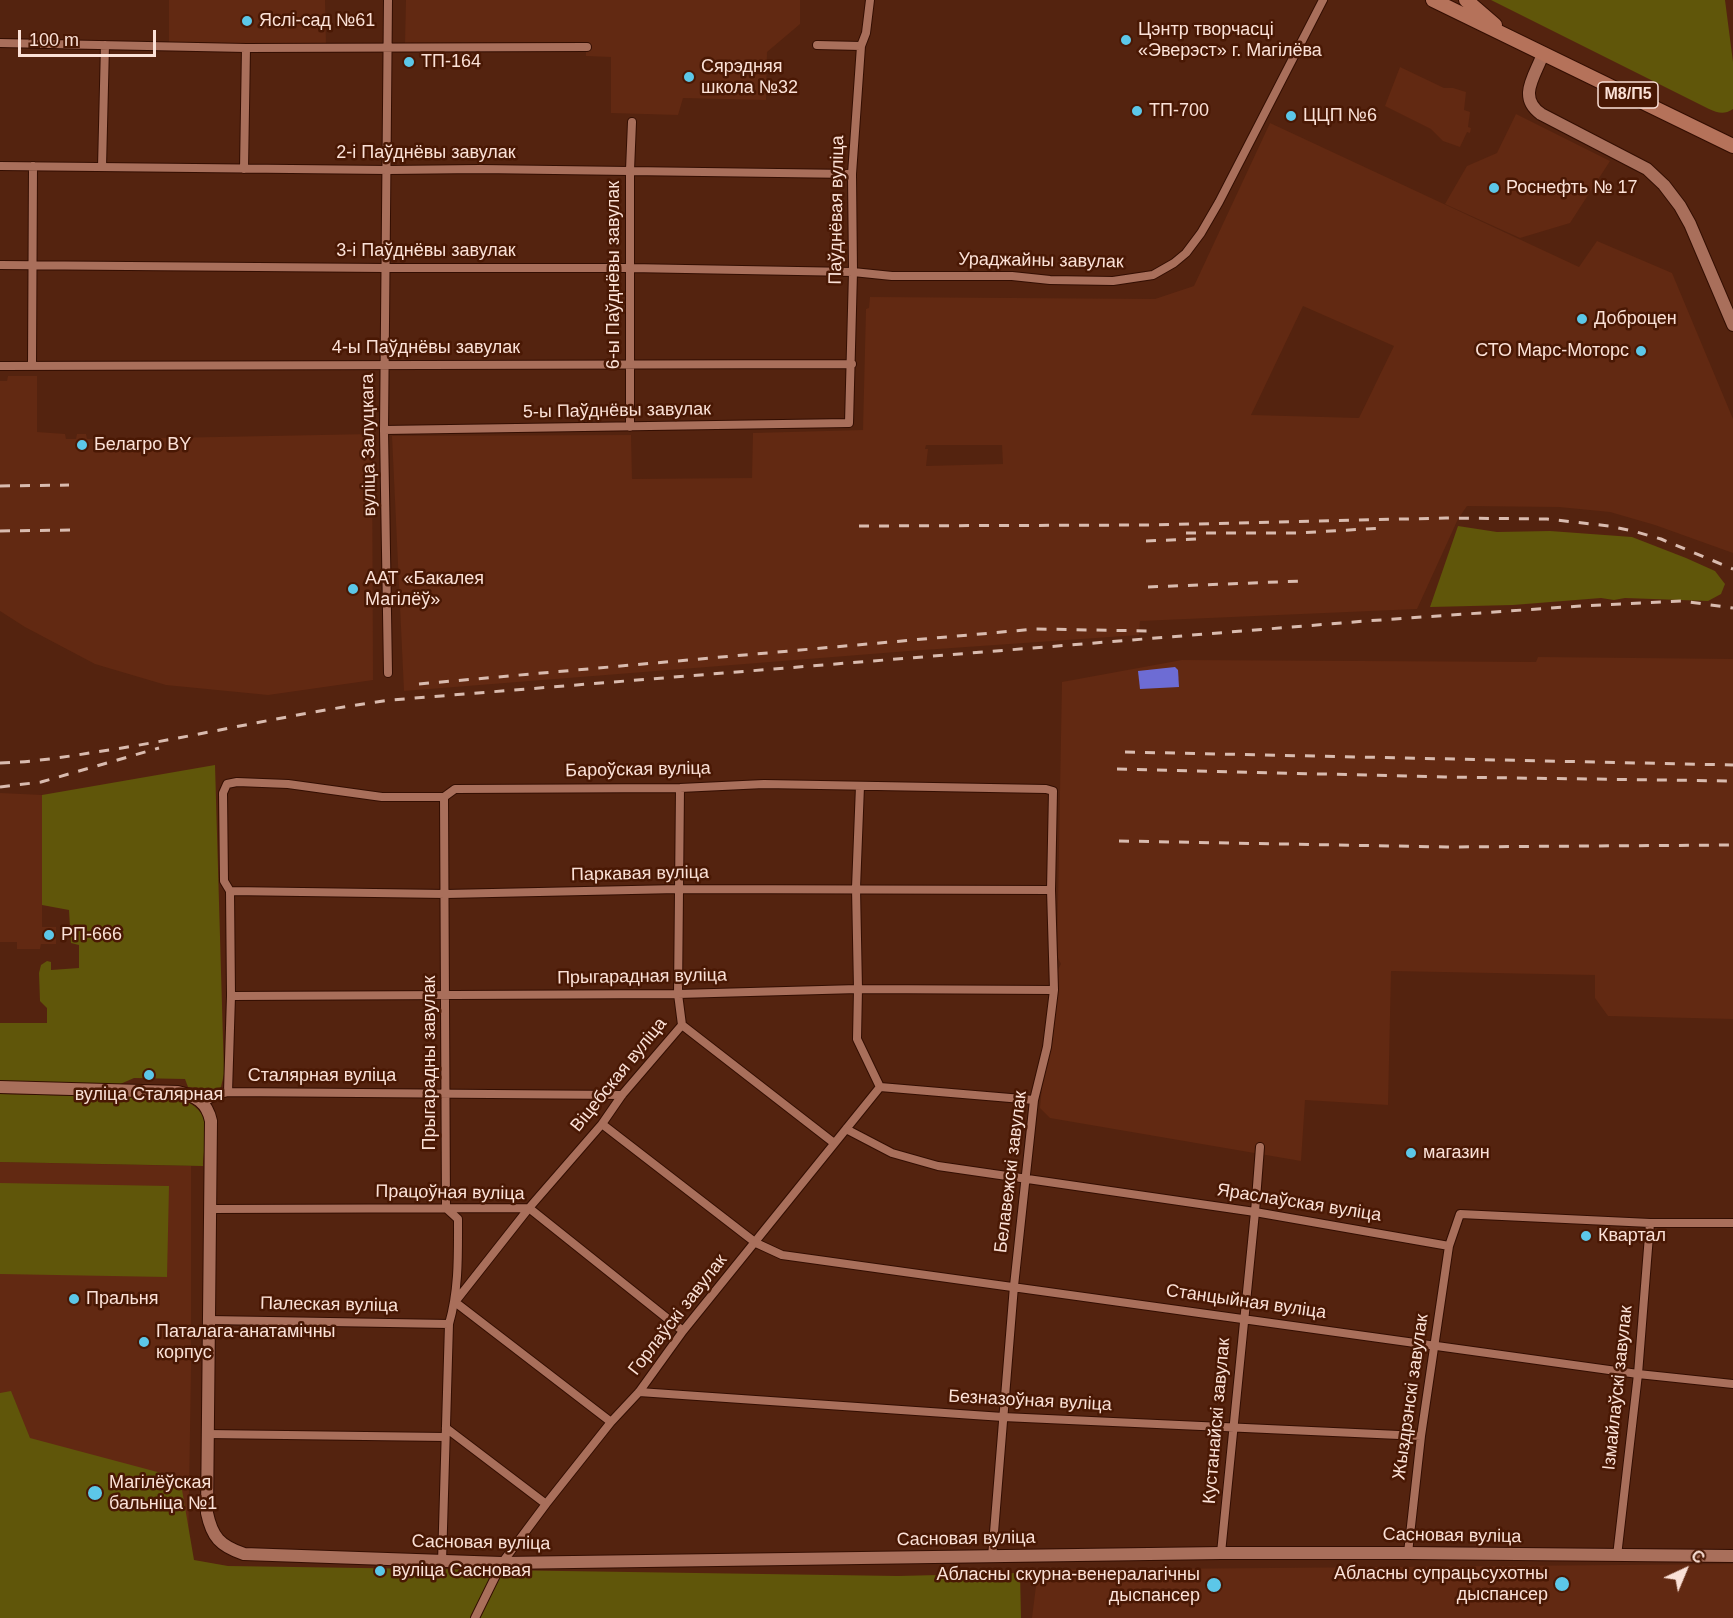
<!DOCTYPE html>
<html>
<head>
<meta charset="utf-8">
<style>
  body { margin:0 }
  #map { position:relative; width:1733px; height:1618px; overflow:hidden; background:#54230f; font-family:Arial,sans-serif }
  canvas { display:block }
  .north { position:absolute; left:1655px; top:1540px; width:60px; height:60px; -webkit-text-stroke:4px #491804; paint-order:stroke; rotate:44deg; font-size:16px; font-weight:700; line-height:24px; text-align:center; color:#fbe1d7 }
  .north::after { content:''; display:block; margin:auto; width:21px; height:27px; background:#fbe1d7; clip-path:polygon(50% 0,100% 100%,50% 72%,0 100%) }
  .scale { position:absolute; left:18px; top:30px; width:138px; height:27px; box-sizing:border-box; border:3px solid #fbe1d7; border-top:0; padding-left:8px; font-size:18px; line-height:21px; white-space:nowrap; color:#fbe1d7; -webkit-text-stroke:4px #491804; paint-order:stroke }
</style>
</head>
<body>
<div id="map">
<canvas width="1733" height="1618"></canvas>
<div class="north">С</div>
<div class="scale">100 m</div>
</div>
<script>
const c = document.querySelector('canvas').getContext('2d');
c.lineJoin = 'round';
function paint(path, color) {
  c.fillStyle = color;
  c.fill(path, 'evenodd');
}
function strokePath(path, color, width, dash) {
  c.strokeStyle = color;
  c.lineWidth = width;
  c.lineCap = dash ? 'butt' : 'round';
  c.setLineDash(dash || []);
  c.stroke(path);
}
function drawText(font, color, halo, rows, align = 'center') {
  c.font = font + ' Arial,sans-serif';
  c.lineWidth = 5;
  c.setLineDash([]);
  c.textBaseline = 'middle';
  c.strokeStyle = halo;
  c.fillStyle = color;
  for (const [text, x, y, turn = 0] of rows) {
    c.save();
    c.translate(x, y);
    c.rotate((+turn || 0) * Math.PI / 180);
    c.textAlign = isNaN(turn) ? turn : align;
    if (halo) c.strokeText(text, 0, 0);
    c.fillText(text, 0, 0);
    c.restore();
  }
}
paint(new Path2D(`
  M169,0H325L326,45L169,42Z
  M406,0H800V24L767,52L766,100L683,98L678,115L611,113V57L586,56V42L405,43Z
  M1400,67L1444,88H1453L1466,92L1464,110L1470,112L1468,127L1471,128L1470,133L1467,132L1460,147L1443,141L1431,129L1385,106Z
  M1516,114L1610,161L1570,223L1520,238L1445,204L1467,166L1497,153Z
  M1270,123L1579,267L1597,241L1672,273L1733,419V553L1655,525L1610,512L1559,507L1467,506L1458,519L1417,609L1140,621L1139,635L909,651L404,691L392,436L631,435L632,479L752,478L753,433L863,430L866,309L869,308L870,297L1155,299L1194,286ZM1303,306L1394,346L1359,418L1251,415ZM926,445H1002L1003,464L926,466L928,449H925Z
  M8,376H37V432L65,434L66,439H76L77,434H86L87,439H115L372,434L373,680L268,695L166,685L95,664L25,627L0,611V381H7Z
  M1538,657L1733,659V1019L1608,1016L1595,998V975L1391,971L1388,1105L1305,1100L1301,1161L1050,1118L1040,1108L1052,981L1061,964L1057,956L1062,682L1182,660L1536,662Z
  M0,793L42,795V927H56V944H41L40,949H17V942H0Z
  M0,1162L191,1166V1369L187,1618H0Z
  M1733,1564V1618H1032L1038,1570Z`), '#622912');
paint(new Path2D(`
  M1491,0H1725L1733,62V109C1724,115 1718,113 1709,109Z
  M1458,526L1497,532L1550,531L1632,537L1686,558L1715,571L1725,584L1721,594L1708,601L1625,598L1614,600L1601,598L1513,605L1430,607Z
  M215,765L224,1074L221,1087L218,1089L188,1087L185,1079L134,1078L118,1085L0,1081V1023H47V1008L40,1001L39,973L41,965L47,961L51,962V970L79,968V945L71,943L69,910L42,905V795Z
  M0,1094L178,1098C216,1112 205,1132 203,1166L0,1162Z
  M0,1183L169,1186L167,1277L0,1274Z
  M11,1391L30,1438L180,1478L194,1560L228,1566L898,1576L1020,1573L1021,1618H0V1393Z`), '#60560a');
paint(new Path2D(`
  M1175,667L1178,670L1179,687L1140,689L1138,671Z`), '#6d6cd4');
const minor = new Path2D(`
  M388,0L384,430L388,673
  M0,43L246,48L587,47
  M817,45L861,46
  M0,166L388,170L480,169L852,174
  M102,167L105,45
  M244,169L246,48
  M0,265L385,268H630L853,272L892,276H1012L1050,280L1113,281L1153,275L1174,263L1186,253L1201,233L1219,202L1323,0
  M0,366L852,364
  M32,366L33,166
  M630,427V170L632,122
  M384,430L849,423L853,272L852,174L861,46L866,33L870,0
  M860,786L856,888L858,989L857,1039L880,1087
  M230,891L446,894L678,889L1051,890
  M231,996L678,994L858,989L1054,990
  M682,1025L834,1143
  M880,1087L1034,1100
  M228,1092L231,996L230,891L224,881L223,793L227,784L237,782L288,784L382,797H444L455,789L680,788L764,784L1046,789L1053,791L1051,890L1054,990L1047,1047L1034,1100L1014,1286L992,1557
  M204,1102L217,1095L228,1092L622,1095
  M602,1124L756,1243L782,1255L1638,1374L1733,1384
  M846,1129L892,1153L938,1166L1255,1212L1449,1246L1460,1214L1650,1223H1733
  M210,1209L529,1208L683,1331
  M209,1320L449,1324
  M639,1392L1003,1417L1421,1436
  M611,1422L455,1302L529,1208L602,1124L622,1095L682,1025L678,994L680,788
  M446,1428L546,1504
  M206,1434L445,1437
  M1221,1553L1255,1212L1260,1147
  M1408,1553L1421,1436L1449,1246
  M1617,1556L1638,1374L1650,1223
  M442,1562L449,1324C459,1289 458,1255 458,1219L446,1208L444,797
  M475,1618L502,1563L546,1504L611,1422L639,1392L683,1331L880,1087`);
const secondary = new Path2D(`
  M1543,54C1535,76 1517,97 1541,114L1647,169L1664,185L1680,206L1690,224L1733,325
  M0,1087L178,1092C196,1096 207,1102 211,1121L207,1513C212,1537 220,1546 244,1554L502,1563L1221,1553H1408L1733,1556`);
const primary = new Path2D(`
  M1433,0L1733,146
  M1466,0L1495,25`);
strokePath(minor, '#330e02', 10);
strokePath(secondary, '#330e02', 14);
strokePath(primary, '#330e02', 16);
strokePath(minor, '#a96f5b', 8);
strokePath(secondary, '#a96f5b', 12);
strokePath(primary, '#b5725a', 14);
strokePath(new Path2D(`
  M0,486L69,485
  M859,526L1152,525L1446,518L1547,519L1609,526L1633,531L1661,539L1733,569
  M0,531L70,530
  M1186,533H1297L1384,528
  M1146,541L1197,539
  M1148,587L1303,581
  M419,684L1036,629L1151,631
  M1125,752L1733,765
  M0,763C41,762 81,754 122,748C212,733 300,712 391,700L1366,621L1580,606L1682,601L1733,608
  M1117,769L1445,777L1733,781
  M0,787L41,782L159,748
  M1119,841L1447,847L1733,845`), '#d9bbaf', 3, [10, 10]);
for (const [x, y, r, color] of [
  [247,21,6,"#5cc7e8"],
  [1126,40,6,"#5cc7e8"],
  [409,62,6,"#5cc7e8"],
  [689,77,6,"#5cc7e8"],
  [1137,111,6,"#5cc7e8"],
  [1291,116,6,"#5cc7e8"],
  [1494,188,6,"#5cc7e8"],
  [1582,319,6,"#5cc7e8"],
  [1641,351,6,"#5cc7e8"],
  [82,445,6,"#5cc7e8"],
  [353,589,6,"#5cc7e8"],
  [49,935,6,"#5cc7e8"],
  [149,1075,6,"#5cc7e8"],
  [1411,1153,6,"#5cc7e8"],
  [1586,1236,6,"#5cc7e8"],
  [74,1299,6,"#5cc7e8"],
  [144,1342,6,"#5cc7e8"],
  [95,1493,8,"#5cc7e8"],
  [380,1571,6,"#5cc7e8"],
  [1562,1584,8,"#5cc7e8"],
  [1214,1585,8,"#5cc7e8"]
]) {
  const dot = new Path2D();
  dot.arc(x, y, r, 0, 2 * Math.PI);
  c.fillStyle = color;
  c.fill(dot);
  strokePath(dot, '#491804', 2);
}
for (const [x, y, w] of [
  [1628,95,60]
]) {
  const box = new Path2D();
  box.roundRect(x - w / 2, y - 13, w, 26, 4.5);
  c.fillStyle = '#491804';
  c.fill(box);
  strokePath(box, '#fbe1d7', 1.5);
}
drawText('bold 16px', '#fbe1d7', null, [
  ["М8/П5",1628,95]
]);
drawText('18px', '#fbe1d7', '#491804', [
  ["Яслі-сад №61",259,21],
  ["Цэнтр творчасці",1138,30],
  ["«Эверэст» г. Магілёва",1138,51],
  ["ТП-164",421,62],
  ["Сярэдняя",701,67],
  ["школа №32",701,88],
  ["ТП-700",1149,111],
  ["ЦЦП №6",1303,116],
  ["Роснефть № 17",1506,188],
  ["Доброцен",1594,319],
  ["СТО Марс-Моторс",1629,351,"right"],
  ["Белагро BY",94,445],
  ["ААТ «Бакалея",365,579],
  ["Магілёў»",365,600],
  ["РП-666",61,935],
  ["вуліца Сталярная",149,1095,"center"],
  ["магазин",1423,1153],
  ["Квартал",1598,1236],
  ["Пральня",86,1299],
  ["Паталага-анатамічны",156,1332],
  ["корпус",156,1353],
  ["Магілёўская",109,1483],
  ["бальніца №1",109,1504],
  ["вуліца Сасновая",392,1571],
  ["Абласны супрацьсухотны",1548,1574,"right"],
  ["дыспансер",1548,1595,"right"],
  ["Абласны скурна-венералагічны",1200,1575,"right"],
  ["дыспансер",1200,1596,"right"]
], 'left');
drawText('18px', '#fbe1d7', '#491804', [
  ["2-і Паўднёвы завулак",426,153],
  ["Паўднёвая вуліца",837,210,-89],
  ["3-і Паўднёвы завулак",426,251],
  ["Ураджайны завулак",1041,261,1],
  ["6-ы Паўднёвы завулак",614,275,-90],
  ["4-ы Паўднёвы завулак",426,348],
  ["5-ы Паўднёвы завулак",617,411,-1],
  ["вуліца Залуцкага",369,445,-91],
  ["Бароўская вуліца",638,770,-1],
  ["Паркавая вуліца",640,874,-1],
  ["Прыгарадная вуліца",642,977,-1],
  ["Прыгарадны завулак",430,1063,-90],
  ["Віцебская вуліца",619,1075,-51],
  ["Сталярная вуліца",322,1076],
  ["Белавежскі завулак",1011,1172,-83],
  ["Працоўная вуліца",450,1193,1],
  ["Яраслаўская вуліца",1299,1203,9],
  ["Станцыйная вуліца",1246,1302,8],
  ["Палеская вуліца",329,1305,1],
  ["Горлаўскі завулак",678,1315,-52],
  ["Ізмайлаўскі завулак",1618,1388,-84],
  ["Жыздрэнскі завулак",1411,1397,-82],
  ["Безназоўная вуліца",1030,1401,3],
  ["Кустанайскі завулак",1217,1421,-85],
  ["Сасновая вуліца",1452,1536,1],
  ["Сасновая вуліца",966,1539,-1],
  ["Сасновая вуліца",481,1543,1]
]);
</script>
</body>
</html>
